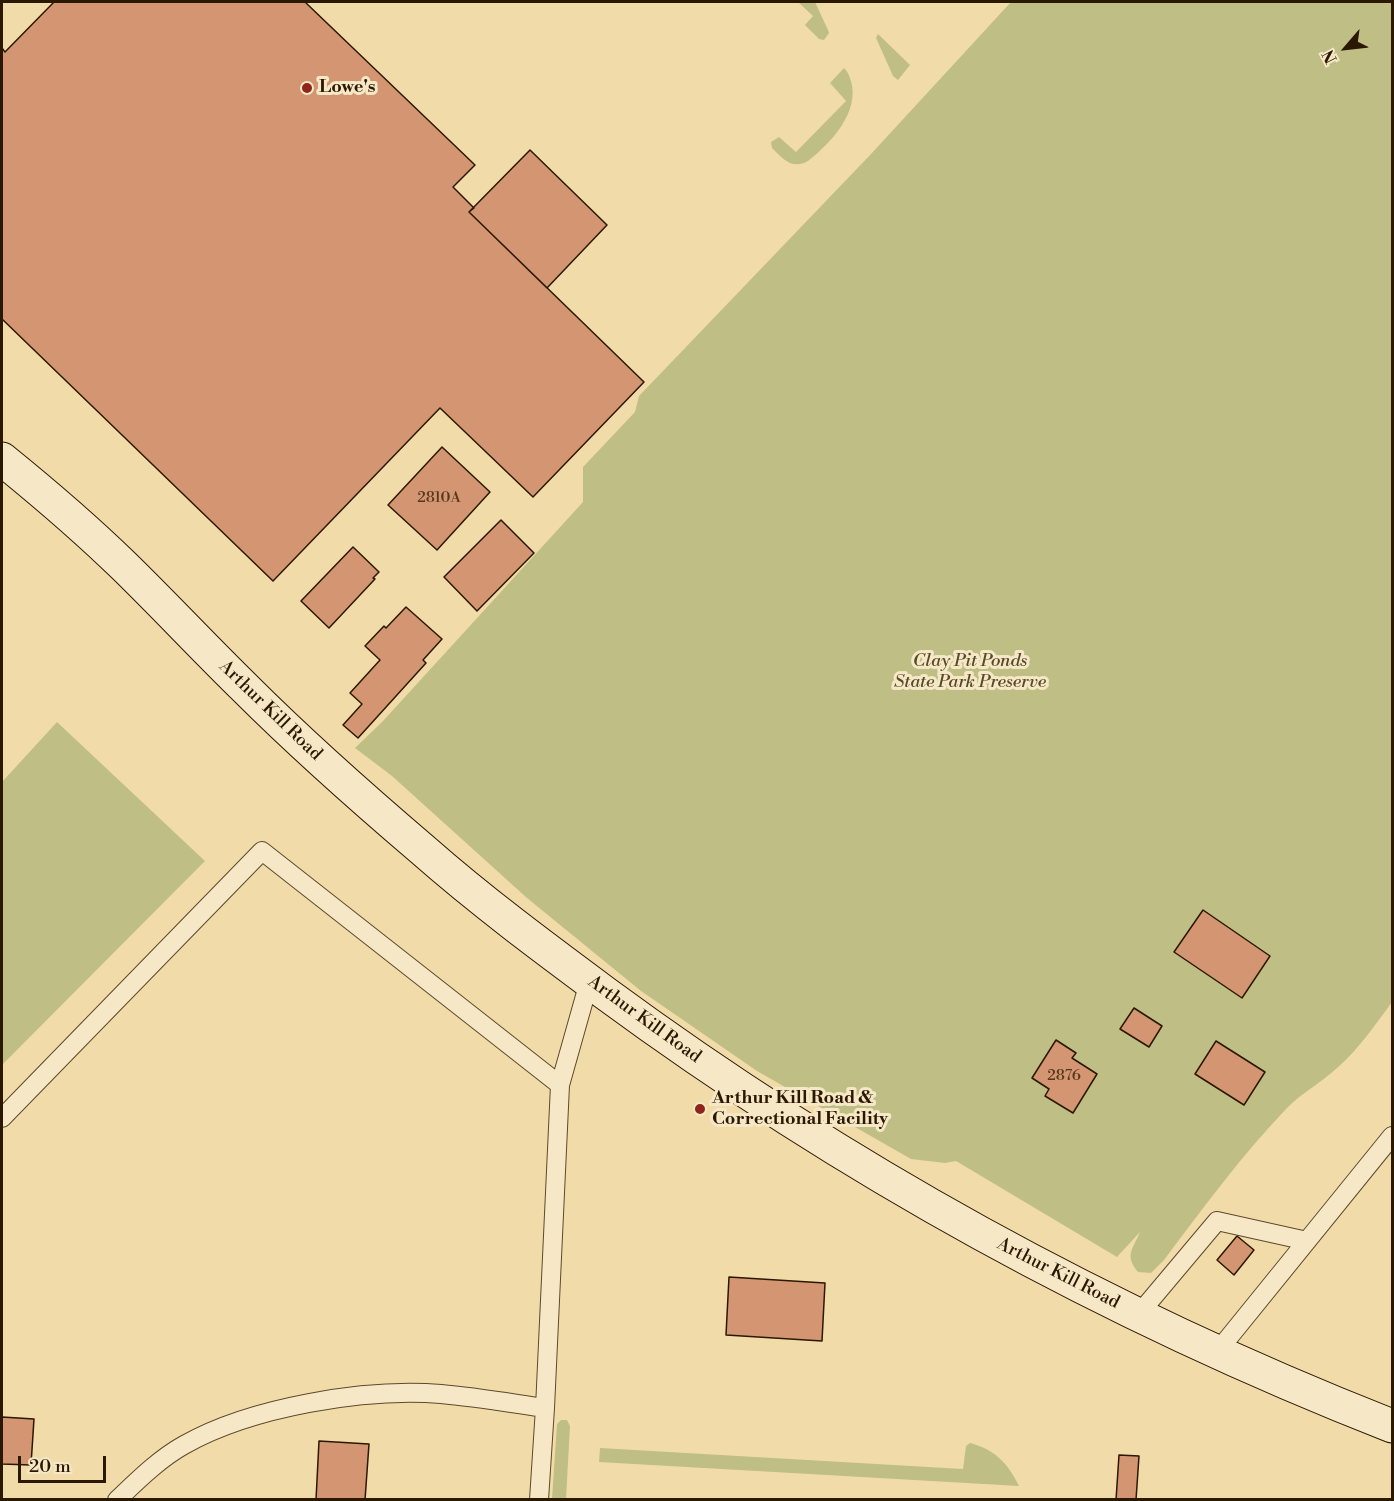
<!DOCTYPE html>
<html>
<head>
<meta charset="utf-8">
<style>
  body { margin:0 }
  #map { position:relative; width:1394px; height:1501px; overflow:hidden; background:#f1dca9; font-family:"Libre Bodoni",serif }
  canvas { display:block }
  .frame { position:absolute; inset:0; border:3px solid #2b1800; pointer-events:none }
  .north { position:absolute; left:1316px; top:18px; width:60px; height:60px; -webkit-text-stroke:4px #f6e8c7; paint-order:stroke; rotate:242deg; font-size:16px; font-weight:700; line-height:24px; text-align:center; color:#2b1800 }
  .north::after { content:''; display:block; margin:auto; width:21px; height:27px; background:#2b1800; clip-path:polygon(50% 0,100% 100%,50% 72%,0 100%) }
  .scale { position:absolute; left:18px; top:1456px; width:88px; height:27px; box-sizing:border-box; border:3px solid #2b1800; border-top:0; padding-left:8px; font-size:18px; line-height:21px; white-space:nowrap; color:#2b1800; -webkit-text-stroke:4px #f6e8c7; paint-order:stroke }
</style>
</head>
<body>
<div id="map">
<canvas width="1394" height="1501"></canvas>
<div class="frame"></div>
<div class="north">N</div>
<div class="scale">20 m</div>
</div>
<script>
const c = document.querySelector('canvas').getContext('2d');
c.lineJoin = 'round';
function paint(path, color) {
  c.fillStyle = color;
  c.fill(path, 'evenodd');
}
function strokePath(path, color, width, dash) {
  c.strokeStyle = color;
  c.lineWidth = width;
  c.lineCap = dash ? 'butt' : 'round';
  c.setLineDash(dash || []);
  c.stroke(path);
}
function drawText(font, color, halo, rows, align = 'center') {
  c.font = font + ' "Libre Bodoni",serif';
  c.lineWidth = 6;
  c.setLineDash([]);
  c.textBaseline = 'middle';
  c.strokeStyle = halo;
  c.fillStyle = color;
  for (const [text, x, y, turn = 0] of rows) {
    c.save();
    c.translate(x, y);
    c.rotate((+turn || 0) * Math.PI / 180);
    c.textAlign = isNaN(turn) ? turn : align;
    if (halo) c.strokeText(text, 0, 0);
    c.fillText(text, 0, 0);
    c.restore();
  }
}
paint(new Path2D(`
  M798,2H815L828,30L829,33L824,40L819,39L805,25L813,16Z
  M1011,2H1392V1002C1375,1025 1359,1049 1337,1068C1321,1083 1303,1092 1287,1108C1242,1155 1203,1208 1164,1260L1151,1273L1138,1272C1124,1255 1133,1249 1140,1232L1117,1257L956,1161L945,1163L911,1159L757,1071L641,991L527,898L392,776L355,748L383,721L583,502V467L635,412L639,396L871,154Z
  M878,34L910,65L898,80L893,76L876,38Z
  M844,68C848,72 849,75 851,81C860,112 831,143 808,161C792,170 783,159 772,148L771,142L779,137L796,152L846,101L830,83Z
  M57,722L205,861L2,1065V782Z
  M561,1420H567L570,1426L566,1499H552L557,1424Z
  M970,1443C994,1449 1008,1463 1019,1486L599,1462L600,1448L963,1469L966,1446Z`), '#bfbf85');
const building = new Path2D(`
  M54,2H305L475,165L453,187L474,208L469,212L644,382L533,497L440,408L273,581L2,319V48L5,52Z
  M530,150L607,225L547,288L469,212Z
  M442,447L490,492L437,550L388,505Z
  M501,520L534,553L477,611L444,577Z
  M353,547L379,572L373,578L375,579L329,628L301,601Z
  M406,607L442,639L423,660L426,663L358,738L343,725L362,704L350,693L380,660L365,646L384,626L386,628Z
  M1203,910L1270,956L1242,998L1174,952Z
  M1134,1008L1162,1026L1149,1047L1120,1029Z
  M1056,1040L1076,1053L1072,1058L1097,1074L1073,1113L1045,1096L1049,1089L1032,1078Z
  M1216,1041L1265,1072L1244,1105L1195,1074Z
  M1237,1236L1254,1250L1234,1275L1217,1260Z
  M729,1277L825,1283L822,1341L726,1335Z
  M2,1417L34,1419L31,1465L2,1464Z
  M319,1441L369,1444L365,1500H316Z
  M1119,1455L1139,1456L1136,1500H1116Z`);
paint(building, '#d39572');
strokePath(building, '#2b1800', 1.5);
const lane = new Path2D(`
  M560,1085L589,982
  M2,1118L262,851L560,1085L545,1408L539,1500
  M1138,1315L1217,1221L1307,1241
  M1217,1352L1392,1136
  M117,1500C138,1480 159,1459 184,1445C251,1407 365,1388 441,1394C476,1397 510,1403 545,1408`);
const secondary = new Path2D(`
  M2,459C44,493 85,528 124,566C165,606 204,648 245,688C302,745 362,798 423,850C481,901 543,947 605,993C848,1172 1112,1316 1392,1426`);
strokePath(lane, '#5c492a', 20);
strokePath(secondary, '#2b1800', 35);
strokePath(lane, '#f6e8c7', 18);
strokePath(secondary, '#f6e8c7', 33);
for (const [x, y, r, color] of [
  [307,88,6,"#8f2418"],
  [700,1109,6,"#8f2418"]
]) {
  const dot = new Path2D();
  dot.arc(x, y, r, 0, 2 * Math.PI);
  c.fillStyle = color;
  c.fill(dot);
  strokePath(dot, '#f6e8c7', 2);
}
drawText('15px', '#55371c', null, [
  ["2810A",439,498],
  ["2876",1064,1076]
]);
drawText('bold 18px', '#2b1800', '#f6e8c7', [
  ["Lowe's",319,88],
  ["Arthur Kill Road &",712,1099],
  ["Correctional Facility",712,1120]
], 'left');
drawText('italic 18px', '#574a28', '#f6e8c7', [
  ["Clay Pit Ponds",970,662],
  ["State Park Preserve",970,683]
]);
drawText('18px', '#2b1800', '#f6e8c7', [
  ["Arthur Kill Road",270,711,44],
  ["Arthur Kill Road",644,1020,36],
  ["Arthur Kill Road",1058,1274,27]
]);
</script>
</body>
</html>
